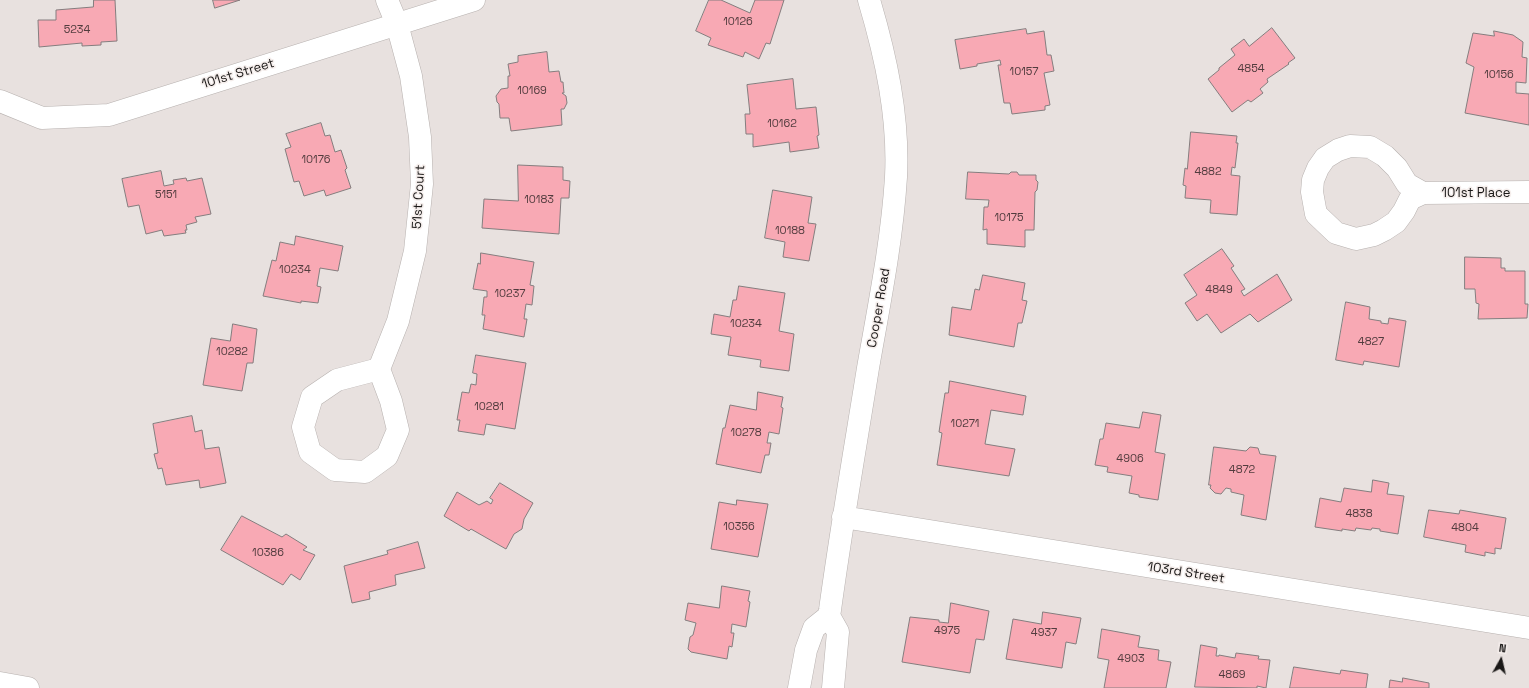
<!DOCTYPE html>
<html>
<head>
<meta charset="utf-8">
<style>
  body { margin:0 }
  #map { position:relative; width:1529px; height:688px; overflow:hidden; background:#e8e1df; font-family:"Space Grotesk",sans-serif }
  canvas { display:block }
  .north { position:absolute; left:1481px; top:640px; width:40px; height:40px; -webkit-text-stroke:3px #f5eeec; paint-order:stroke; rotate:8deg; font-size:11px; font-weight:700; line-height:16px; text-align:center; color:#1a1817 }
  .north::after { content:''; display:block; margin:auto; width:14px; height:18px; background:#1a1817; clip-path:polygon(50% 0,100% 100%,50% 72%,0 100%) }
</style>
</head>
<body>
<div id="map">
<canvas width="1529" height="688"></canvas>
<div class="north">N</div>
</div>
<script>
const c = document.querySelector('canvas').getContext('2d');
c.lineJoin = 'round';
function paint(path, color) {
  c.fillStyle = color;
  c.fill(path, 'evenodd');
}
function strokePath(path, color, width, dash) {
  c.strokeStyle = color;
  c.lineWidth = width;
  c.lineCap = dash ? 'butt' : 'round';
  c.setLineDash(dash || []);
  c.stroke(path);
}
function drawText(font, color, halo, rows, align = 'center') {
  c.font = font + ' "Space Grotesk",sans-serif';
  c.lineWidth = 3;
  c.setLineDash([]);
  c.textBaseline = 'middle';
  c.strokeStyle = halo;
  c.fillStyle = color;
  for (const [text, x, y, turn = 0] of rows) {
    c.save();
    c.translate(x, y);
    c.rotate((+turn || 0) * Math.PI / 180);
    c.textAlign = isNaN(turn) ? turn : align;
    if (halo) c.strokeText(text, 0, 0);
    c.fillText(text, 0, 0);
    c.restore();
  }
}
const building = new Path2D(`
  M94,0H115L117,41L101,42V45L82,46V43L39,47L38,20H56V10L93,7Z
  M213,0H240L215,8Z
  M709,0H721L750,13L755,0H784L770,44L766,43L759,59L745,52L743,57L708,45L711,38L696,31Z
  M1272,28L1295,58L1288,63L1289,64L1267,79L1268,82L1260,89L1263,93L1251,102L1248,100L1232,112L1208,79L1219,70V68L1235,55L1231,49L1244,39L1249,46Z
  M1026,29L1027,34L1044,31L1047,55H1051L1054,71L1044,73L1050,105L1045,106V110L1012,114L1010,103H1004L998,65H1001L1000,60L977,64V66L960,69L955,40Z
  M1494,31L1513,35L1523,42L1522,57L1527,58L1526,83L1516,82V93L1529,94V125L1465,113L1474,67L1466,63L1473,33L1494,36Z
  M547,52L549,72L559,71L561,82H563L564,93H562L566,96L567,103L564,109H561L562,125L511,131L509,118H500L499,104L497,102L496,96L501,89L508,88V76H510L508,64L518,62V56Z
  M793,79L796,109L816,107L819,135L817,136L819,148L790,152L789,142L753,147V134H746L745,114H750L747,85Z
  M321,123L325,136L330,135L335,152L341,150L347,168L345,170L351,188L326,196L324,190L304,196L299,181L294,182L285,149L291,147L286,134Z
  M1191,132L1237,136L1236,143H1238L1235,168L1232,167L1231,175L1240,176L1237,215L1210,213L1211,200L1185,198L1186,186L1183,185L1185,168L1187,169Z
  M518,165L563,167V180L570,181L569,198H561L559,234L482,228L484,199L518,201Z
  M161,171L164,186L174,184L173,180L186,178L187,181L202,178L211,214L195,217L197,222L186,225L187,230H185L186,233L164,236L162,230L146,234L139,205L128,207L122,179Z
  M968,172L1009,174L1011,172H1017L1019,175H1036V180L1038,182L1037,190L1035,192L1034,230H1025V247L987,244V229L983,230L984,207H988L989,200L966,199Z
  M773,190L812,197L808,223L816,224L809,261L783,257L785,242L765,238Z
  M296,236L343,246L338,271L320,268L317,286L321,287L318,303L301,301V303L263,296L272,260L276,261L280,242L294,245Z
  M1222,249L1234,266L1231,268L1245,289L1241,291L1244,296L1277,274L1292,300L1258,322L1250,314L1221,333L1207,314L1197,321L1185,303L1197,295L1184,275Z
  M481,253L534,262L530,285L534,286L532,305L526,304L524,319H527L524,337L483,329L485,315H482L484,297H487V291L473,289L478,263L480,264Z
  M1465,257L1501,258V268H1505V271H1525V304H1528L1527,318L1478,319L1479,304L1476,303L1475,289H1465Z
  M983,275L1025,283L1022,300L1027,301L1022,323H1018L1014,347L949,335L952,307L971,310L975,289L979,290Z
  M739,286L785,293L779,331L794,334L789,371L760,367L761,360L728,355L731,337L711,334L714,314L730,317L733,300H736Z
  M1346,302L1370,307L1369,319L1381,321V323L1388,324L1389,318L1406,321L1399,367L1364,361L1363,365L1336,360Z
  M233,324L257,329L253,363H247L242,391L203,385L211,338L230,341Z
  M476,355L526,363L515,429L486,424L484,435L458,431L460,420H457L462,392L469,393L471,384L476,385L477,374L473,373Z
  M950,381L1026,396L1023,415L991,410L985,444L1015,449L1009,476L937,465L942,433L939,432L945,393H948Z
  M758,392L783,397L781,407L783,408L779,434L769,432L767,443H771L769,455H765L761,473L716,464L723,428H725L730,405L756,410Z
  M1143,412L1161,415L1155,452L1165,454L1158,500L1139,497V495L1129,493L1132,476L1107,472L1108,467L1095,465L1100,439H1103L1106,423L1139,428Z
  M192,416L195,432L202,430L205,449L219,447L226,483L200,488L199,480L166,485L162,468L158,469L154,454L158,453L153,424Z
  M1214,447L1246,451L1250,447L1258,448L1260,454L1276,456L1266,520L1241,515L1244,495L1231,492V489L1226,488L1221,494L1215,493L1210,488L1211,485H1209Z
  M1373,480L1389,483L1387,494L1404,496L1398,534L1380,531V529L1372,528L1371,530L1356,528L1355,531L1342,529V531L1315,527L1320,498L1341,502L1344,488L1371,492Z
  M500,483L533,503L524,519L522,529L514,534L506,549L471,529L469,531L444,516L457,492L479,505L487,501L491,504L493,500L490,498Z
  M737,500L768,504L758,557L711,549L719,502L736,505Z
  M1429,510L1459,514L1460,510L1506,518L1501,549L1495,548V554L1485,552V556L1465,552L1466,545L1424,537Z
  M242,516L282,537L286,534L307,547L303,550L315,555L300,580L291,574L283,585L221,550Z
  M418,542L425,568L395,575L396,585L369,592L370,599L352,603L344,566L388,554L387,551Z
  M722,586L750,591L748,601L750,602L746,627L732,624L731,633H734L732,647L729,646L727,659L691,652L688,649L690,637L693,635L696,623L685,620L688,603L719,608Z
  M951,603L989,611L984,640L976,639L970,673L902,662L910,617L939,620V622L948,623Z
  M1043,612L1081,618L1076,644L1066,642L1062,668L1006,659L1013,619L1041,624Z
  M1102,629L1140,636L1138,647L1159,650L1158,660L1171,662L1166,688H1104L1109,660L1098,658Z
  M1201,645L1217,648L1216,656H1219V655L1235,658L1236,653L1259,656L1258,659L1270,660L1266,688L1257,686V688L1195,687Z
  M1294,667L1340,674L1341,670L1368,674L1366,688H1290Z
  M1403,678L1429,683V688H1389L1390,680L1402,682Z`);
paint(building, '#f8a9b4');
strokePath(building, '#847d7e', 1);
const street = new Path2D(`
  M0,101L42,118L109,115L474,0
  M1423,193L1407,184L1397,168L1385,156L1370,147L1350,146L1338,150L1325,158L1318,168L1313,180L1312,192L1316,214L1336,233L1356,239L1374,235L1384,230L1396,222L1404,211L1410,199L1423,193L1529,192
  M379,369L398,321L415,251L422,184L420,137L411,76L397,24L387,0
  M379,369L391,401L398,430L387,456L365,472L335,470L310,452L303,427L312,397L337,380Z
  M843,517L1529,628
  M799,688L806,650L814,628L829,616
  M833,688L838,632L829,616L830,610C841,529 855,449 868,368C879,305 892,241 896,177C899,117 886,57 869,0`);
const primary = new Path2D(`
  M0,683L28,688`);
strokePath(street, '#b7b1af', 23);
strokePath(primary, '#b7b1af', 23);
strokePath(street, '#fff', 22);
strokePath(primary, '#fff', 22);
drawText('11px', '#523c3e', null, [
  ["10126",738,22],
  ["5234",77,30],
  ["4854",1251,69],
  ["10157",1024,72],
  ["10156",1499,75],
  ["10169",532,91],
  ["10162",782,124],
  ["10176",316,160],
  ["4882",1208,172],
  ["5151",166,195],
  ["10183",539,200],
  ["10175",1009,218],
  ["10188",790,231],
  ["10234",295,270],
  ["4849",1219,290],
  ["10237",510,294],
  ["10234",746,324],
  ["4827",1371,342],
  ["10282",232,352],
  ["10281",489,407],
  ["10271",965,424],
  ["10278",746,433],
  ["4906",1130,459],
  ["4872",1242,470],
  ["4838",1359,514],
  ["10356",739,527],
  ["4804",1465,528],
  ["10386",268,553],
  ["4975",947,631],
  ["4937",1044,633],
  ["4903",1131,659],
  ["4869",1232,675]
]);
drawText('13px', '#1a1817', '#f5eeec', [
  ["101st Street",238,74,-17],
  ["101st Place",1476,193],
  ["51st Court",419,197,-87],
  ["Cooper Road",879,308,-80],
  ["103rd Street",1186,573,9]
]);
</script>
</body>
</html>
